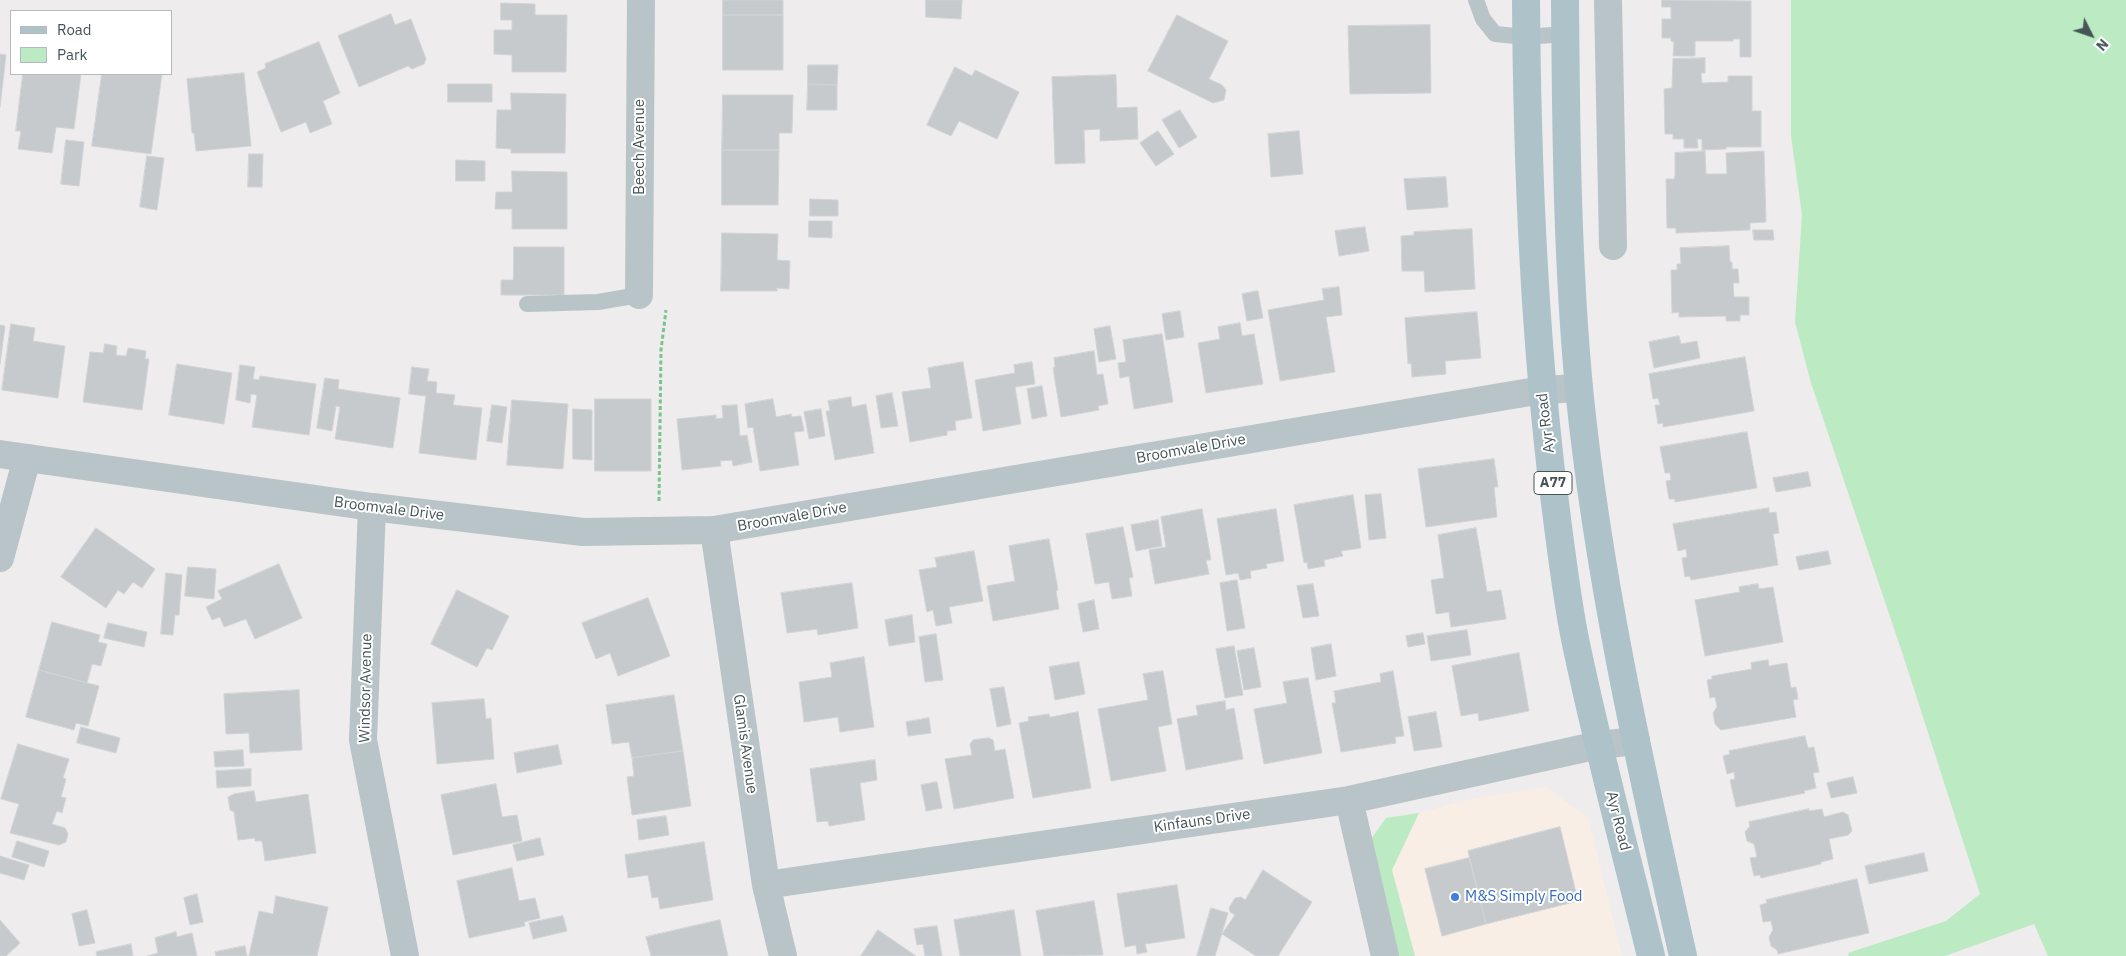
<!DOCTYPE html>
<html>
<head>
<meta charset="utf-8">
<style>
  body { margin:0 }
  #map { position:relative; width:2126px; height:956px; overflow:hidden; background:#eeecec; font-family:"IBM Plex Sans",sans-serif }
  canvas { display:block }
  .legend { position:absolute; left:10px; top:10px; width:162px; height:65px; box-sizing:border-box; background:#fff; border:1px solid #b5bbbc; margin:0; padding:6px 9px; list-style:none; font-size:15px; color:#465457 }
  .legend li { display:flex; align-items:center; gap:10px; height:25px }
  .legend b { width:25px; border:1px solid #b5bbbc }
  .north { position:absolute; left:2066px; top:10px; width:50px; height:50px; -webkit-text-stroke:4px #fff; paint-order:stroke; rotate:131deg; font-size:14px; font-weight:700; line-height:20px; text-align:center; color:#465457 }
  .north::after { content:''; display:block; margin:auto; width:18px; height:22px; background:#465457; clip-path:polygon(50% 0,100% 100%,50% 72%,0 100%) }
</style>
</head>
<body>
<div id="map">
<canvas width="2126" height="956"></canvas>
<ul class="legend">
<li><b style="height:6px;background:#adc2c9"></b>Road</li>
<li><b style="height:14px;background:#bceac2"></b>Park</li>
</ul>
<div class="north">N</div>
</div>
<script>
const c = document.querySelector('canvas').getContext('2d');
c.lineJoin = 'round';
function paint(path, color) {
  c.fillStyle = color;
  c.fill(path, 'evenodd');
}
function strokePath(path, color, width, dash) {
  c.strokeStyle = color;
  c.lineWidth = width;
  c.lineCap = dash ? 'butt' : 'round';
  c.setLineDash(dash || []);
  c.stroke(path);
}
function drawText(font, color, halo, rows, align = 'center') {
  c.font = font + ' "IBM Plex Sans",sans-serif';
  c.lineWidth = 4;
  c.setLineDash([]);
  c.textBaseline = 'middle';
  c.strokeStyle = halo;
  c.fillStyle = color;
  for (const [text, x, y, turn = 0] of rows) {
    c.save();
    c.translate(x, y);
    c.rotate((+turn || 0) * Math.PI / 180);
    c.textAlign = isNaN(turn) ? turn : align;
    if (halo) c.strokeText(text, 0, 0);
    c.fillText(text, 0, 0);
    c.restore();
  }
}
paint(new Path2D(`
  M1546,787L1588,818L1622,956H1415L1392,870L1419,813L1466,800Z`), '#f9eee5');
paint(new Path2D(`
  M1791,0H2126V956H2048L2034,924L1945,956H1849L1848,953L1946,921L1980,894L1903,655L1811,383L1795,322L1802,215L1791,136Z
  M1419,813L1392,870L1415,956H1396L1366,846L1386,818Z`), '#bceac2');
const building = new Path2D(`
  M723,0H783V15H723Z
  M926,0H962L961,19L926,17Z
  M1662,0L1751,1V57H1740V39H1733V41H1695V56H1673L1674,42L1671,41V38H1662V19H1671V7H1662Z
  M501,3L535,4V15H567L566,72H512V55L494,54V30H512V20H501Z
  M391,14L395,25L411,19L426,59L424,64L412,69L408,66L359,87L338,36Z
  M723,15H783V70H723Z
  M1177,15L1228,41L1209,79L1222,85L1226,90L1224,100L1213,103L1148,71Z
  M1430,25L1431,93L1350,94L1348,26Z
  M319,42L340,93L323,101L332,124L310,133L306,122L281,132L257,72L266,68L265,64Z
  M0,54L6,55L0,107Z
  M1705,58V73H1701L1702,83L1728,82V76H1752V111H1761V147H1726V149L1702,150V139H1697L1698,148H1684V139H1673V134H1665L1664,89L1672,88L1673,59Z
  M808,65H838L837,85L808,84Z
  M955,67L972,76L975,70L1019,92L997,139L959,121L951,136L927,125Z
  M244,73L251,146L196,151L194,133H192L187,79Z
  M23,74H81L74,129L56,127L52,153L18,149L21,131H16Z
  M102,74H162L151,154L92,146Z
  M1116,75L1117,108L1137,107L1138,139L1100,141V129L1084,130L1085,163L1055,164L1052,77Z
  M448,84H492V102H448Z
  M808,84L837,85V110H807Z
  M511,93L566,94L565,153H511V149L496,148L497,110H511Z
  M723,95H793L792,133H779V150H722Z
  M1180,110L1197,137L1179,148L1162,120Z
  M1158,131L1174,154L1156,166L1140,143Z
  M1299,131L1303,174L1271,177L1268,134Z
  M66,140L84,142L79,186L61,184Z
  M722,150H779L778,205H722Z
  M1705,151L1706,174H1727L1726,153L1764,151L1766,222L1750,223V230L1676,233V228H1667L1666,179H1674L1675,176V153Z
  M249,154H263L262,187H248Z
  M147,156L164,158L157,210L140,207Z
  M456,160L485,161V181H456Z
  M512,171L567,172V229H512V209H495L496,192H512Z
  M1446,177L1448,207L1407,210L1404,179Z
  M810,199L838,200V216H810Z
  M809,221H832V238L809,237Z
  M1365,227L1369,251L1339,256L1335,231Z
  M1472,229L1475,289L1425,292L1424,271H1402L1401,236L1414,235V232Z
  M1753,230H1773L1774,240H1754Z
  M722,233L778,234L777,260L790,261L789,289L777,288V291H721Z
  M1729,246L1730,262H1732V269H1738L1739,283H1733L1734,297H1749V315H1740V321H1726V316L1679,317V312L1672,313L1671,270H1677V264H1681L1680,248Z
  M514,247H564V295H501V280H513Z
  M1339,287L1342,315L1326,317L1335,372L1280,381L1268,310L1324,300L1322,289Z
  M1258,291L1263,318L1247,321L1242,294Z
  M1180,311L1184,337L1166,340L1162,314Z
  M1477,312L1481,358L1445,361L1446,374L1412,377L1411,363L1408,364L1405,318Z
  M1240,323L1242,336L1254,334L1263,384L1206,393L1198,343L1220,339L1218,327Z
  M11,324L35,328L33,341L65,346L58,398L2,390Z
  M0,325L5,326L0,364Z
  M1110,326L1116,359L1099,362L1094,329Z
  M1162,334L1173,402L1134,409L1129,376L1120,378L1118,363L1126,362L1123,340Z
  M1679,336L1681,344L1697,341L1700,358L1654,368L1649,342Z
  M105,344L117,346L116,355L126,356L128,348L146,351L145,359H149L142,410L83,402L90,352L103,353Z
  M1094,351L1097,375L1103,374L1108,404L1098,406L1099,410L1061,417L1053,368L1055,367L1054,358Z
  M1745,357L1754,411L1663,427V423L1658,424L1655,405H1660L1658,398L1653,399L1649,374Z
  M963,362L972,418L955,421L956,430L947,431V435L910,442L902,392L931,388L928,368Z
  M1032,362L1035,384L1015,387L1021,424L983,431L975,380L1015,373L1014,365Z
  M177,364L232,373L224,424L169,415Z
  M240,365L255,367L253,379L259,380L260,376L316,384L309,435L252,427L257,395L251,394L250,403L236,400Z
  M412,367L429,369L427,381L437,382L436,393L455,395L453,405L482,408L476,460L419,453L426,396L409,394Z
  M325,378L339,380L338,389L400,398L393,448L335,439L340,407L336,406L332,431L317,428Z
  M1042,386L1047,416L1032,419L1027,389Z
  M892,393L898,426L881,428L876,396Z
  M851,397L852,407L866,404L874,453L835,460L826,411H830L828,401Z
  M595,399H651V471H595Z
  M773,399L776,417L791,414L792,417L801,416L804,431L794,432L799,465L760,471L753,427L748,428L745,404Z
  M512,400L568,404L563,469L507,465Z
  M492,405L507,407L502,443L487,441Z
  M737,405L740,436L747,435L752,462L733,466L732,460L720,461L721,466L682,470L677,419L716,415V419L723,418L722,406Z
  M573,409L592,410V460L573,459Z
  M821,409L825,436L809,439L804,412Z
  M1747,432L1757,488L1675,502V499H1669L1666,481L1671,480L1670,473H1665L1660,447Z
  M1494,459L1498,487H1494L1497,517L1426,527L1418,469Z
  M1808,472L1811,486L1776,492L1773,478Z
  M1381,494L1386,538L1369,540L1365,495Z
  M1353,495L1361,548L1341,551L1343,556L1324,560L1325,566L1308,569L1307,562L1304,563L1294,505Z
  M1769,508V513L1776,512L1779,533L1773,534L1778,565L1691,580L1690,576L1685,577L1682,558L1687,557L1686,549L1678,551L1673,524Z
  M1202,509L1211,560H1206L1209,574L1155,584L1149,550L1166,547L1161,517Z
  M1276,509L1284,561L1266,564L1267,568L1250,571L1251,578L1240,580L1238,573L1226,575L1217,519Z
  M1158,520L1162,546L1136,551L1131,525Z
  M1123,527L1133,577L1129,578L1132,596L1112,599L1109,582L1095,584L1086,534Z
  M96,528L155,569L142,588L133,582L124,594L118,590L106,608L61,577Z
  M1476,528L1487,592L1501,590L1506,619L1451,627L1449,612L1436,614L1431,580L1444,578L1438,535Z
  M1049,539L1058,590L1056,591L1059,609L993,621L987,586L1015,581L1009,546Z
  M974,551L983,601L949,607L952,623L936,626L933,610L927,612L919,570L937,567L935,558Z
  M1828,551L1831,564L1799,570L1796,557Z
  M279,564L302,618L255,639L246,619L224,627L220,617L212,620L206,607L222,599L218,591Z
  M188,567L216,569L214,599L185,596Z
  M166,573L182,575L179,615H175L173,635L161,634Z
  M1237,580L1245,628L1227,631L1220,583Z
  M852,583L858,628L818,635L817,629L787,633L781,593Z
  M1313,584L1319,616L1303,618L1297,586Z
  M1758,584L1759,589L1773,587L1783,642L1705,656L1695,600L1740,592L1739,587Z
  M457,590L509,616L492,650L487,648L477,667L431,644Z
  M648,598L670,656L618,676L610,653L596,659L582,623Z
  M1094,600L1099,629L1083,632L1078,604Z
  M912,615L915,642L889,646L885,620Z
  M52,622L100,635L98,642L107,644L101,666L92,664L87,683L39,670Z
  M108,623L147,632L144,647L104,638Z
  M1467,630L1471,655L1431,661L1427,636Z
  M1423,633L1425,644L1408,647L1406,636Z
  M936,634L943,680L925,682L919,637Z
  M1331,644L1336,676L1316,680L1311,648Z
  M1234,646L1243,695L1225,698L1216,649Z
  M1254,648L1261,687L1244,690L1237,651Z
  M1519,653L1529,711L1479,721L1478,713L1461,716L1452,666Z
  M864,657L874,727L840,732L838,717L804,722L799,682L832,677L830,663Z
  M1768,660L1769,666L1787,663L1791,688L1796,687L1798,699L1793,700L1796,717L1721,730L1715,724L1713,713L1717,707L1715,697L1710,698L1707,680L1712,679V676L1752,669L1751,663Z
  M1079,662L1085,694L1055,700L1049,667Z
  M39,670L99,686L88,726L76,723L74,730L26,717Z
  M1163,671L1172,724L1158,727L1166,771L1111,781L1098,709L1148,700L1143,674Z
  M1393,671L1404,736L1395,737L1396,743L1341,752L1332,703H1336L1334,691L1381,682L1380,674Z
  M1308,678L1322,753L1264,764L1254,709L1287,703L1283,682Z
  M1004,687L1011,724L997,727L990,689Z
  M299,690L302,750L250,753L249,733L226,734L224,694Z
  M674,695L683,751L632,758L629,742L612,744L606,705Z
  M484,699L486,719L491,718L494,759L437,764L432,703Z
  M1225,701L1226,710L1234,708L1243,759L1186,770L1177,719L1198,715L1196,706Z
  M1078,712L1091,788L1033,798L1019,723L1029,721L1028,717L1049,714L1050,717Z
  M1436,712L1442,747L1414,751L1408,717Z
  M929,718L931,733L908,736L906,722Z
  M81,727L120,738L116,753L77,743Z
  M1805,736L1808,748L1814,747L1819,772L1813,773L1816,788L1804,791L1805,793L1736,807L1730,780L1735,779L1734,772L1727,774L1723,756L1730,754L1729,751Z
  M989,738L993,740L995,751L1005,749L1014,798L954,809L945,759L972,755L970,744L973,740Z
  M18,744L69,759L63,778L66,779L61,797L66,798L62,813L57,811L52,824L65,828L68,834L66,842L59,845L10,833L19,804L1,799Z
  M558,745L562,764L517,773L514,753Z
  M243,750L244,766L215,767L214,752Z
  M683,751L691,806L632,815L627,777L634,776L632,758Z
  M875,760L877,780L860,783L865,820L829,826L828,821L817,822L810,769Z
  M251,769V786L217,788L216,771Z
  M1853,777L1857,793L1831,798L1827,783Z
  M937,782L942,808L926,811L921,785Z
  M496,784L502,817L517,815L522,841L453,855L441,795Z
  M254,791L256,802L308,794L316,853L265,861L262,841H255V838L238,840L234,812L230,810L228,797L234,794Z
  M1809,809V811L1822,809L1824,817L1843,812L1848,815L1852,831L1848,835L1829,839L1833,859L1821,862V864L1761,878L1760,875L1754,876L1750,858L1757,857L1754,844L1747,841L1745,832L1750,826L1749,822Z
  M666,816L669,835L639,840L637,820Z
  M1560,827L1578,901L1486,924L1468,851Z
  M540,838L544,855L517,861L513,845Z
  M17,841L49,851L44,867L12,857Z
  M704,842L713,900L660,909L658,897L652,898L648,875L628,878L625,855Z
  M1924,853L1928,871L1869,884L1865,866Z
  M0,856L29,865L24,880L0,873Z
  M1469,858L1486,924L1442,936L1425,869Z
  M512,868L519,901L535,898L540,918L524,922L525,926L469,938L457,881Z
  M1263,870L1312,902L1278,956H1256L1222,934L1235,915L1230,912L1229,908L1235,898L1241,897L1245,900Z
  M1857,879L1869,933L1778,954L1777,950L1771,946L1769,937L1773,930L1771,921L1763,922L1760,905L1767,903L1766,900Z
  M1177,885L1185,938L1145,944L1147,952L1137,954L1136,945L1125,947L1117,894Z
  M197,894L203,922L190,925L184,898Z
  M276,896L328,907L317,956H249L259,911L273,914Z
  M1094,901L1103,955L1044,956L1036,911Z
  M1211,908L1228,913L1215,956H1197Z
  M87,910L95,943L79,946L72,914Z
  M1014,910L1021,956H960L954,920Z
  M563,916L567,931L533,939L529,923Z
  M0,920L20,943L6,956H0Z
  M720,920L728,956H651L646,937Z
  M937,926L942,956H925L923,944L917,945L914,929Z
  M878,930L916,956H861Z
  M176,932L177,937L192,933L197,956H147L158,953L155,938Z
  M131,944L133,956H97L96,952Z
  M245,946L247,956H216L215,952Z`);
paint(building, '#c6cacd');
strokePath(building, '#d0d4d7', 1);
strokePath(new Path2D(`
  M659,501L661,350L666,310`), '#77c58b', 3, [4, 2.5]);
strokePath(new Path2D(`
  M1476,0L1483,19L1495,34L1526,37L1565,34
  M527,304L598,302L639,295`), '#b8c4c7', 16);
strokePath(new Path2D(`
  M1608,0L1613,246
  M639,295L641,0
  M372,507L363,740L405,956
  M714,530L766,885L783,956
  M0,558L27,458
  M1349,800L1385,956
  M766,885L1349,800L1599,745L1636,741`), '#b8c4c7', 28);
strokePath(new Path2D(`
  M0,454L372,507L583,532L714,530L1542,390L1579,388`), '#b8c4c7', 28);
strokePath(new Path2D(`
  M1526,0C1527,157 1533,314 1551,471C1558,525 1564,581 1574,634C1596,742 1625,849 1651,956
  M1565,0C1566,129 1567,259 1579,388C1598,580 1641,768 1683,956`), '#adc2c9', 28);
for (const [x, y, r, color] of [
  [1455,897,5,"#3f7fe0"]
]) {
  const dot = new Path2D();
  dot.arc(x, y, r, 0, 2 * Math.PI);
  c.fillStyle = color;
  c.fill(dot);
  strokePath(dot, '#fff', 2);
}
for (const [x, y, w] of [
  [1553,483,38]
]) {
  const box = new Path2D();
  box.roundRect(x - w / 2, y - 11.5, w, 23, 4);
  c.fillStyle = '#fff';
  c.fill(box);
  strokePath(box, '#465457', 1);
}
drawText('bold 14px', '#465457', null, [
  ["A77",1553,483]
]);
drawText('15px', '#465457', '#fff', [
  ["Beech Avenue",640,147,-90],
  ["Ayr Road",1546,423,-97],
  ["Broomvale Drive",1191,449,-10],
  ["Broomvale Drive",389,509,7],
  ["Broomvale Drive",792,517,-10],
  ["Windsor Avenue",366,688,-89],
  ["Glamis Avenue",745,744,82],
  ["Kinfauns Drive",1202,821,-8],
  ["Ayr Road",1618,821,76]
]);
drawText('15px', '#366cbe', '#fff', [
  ["M&S Simply Food",1465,897]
], 'left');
</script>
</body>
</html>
